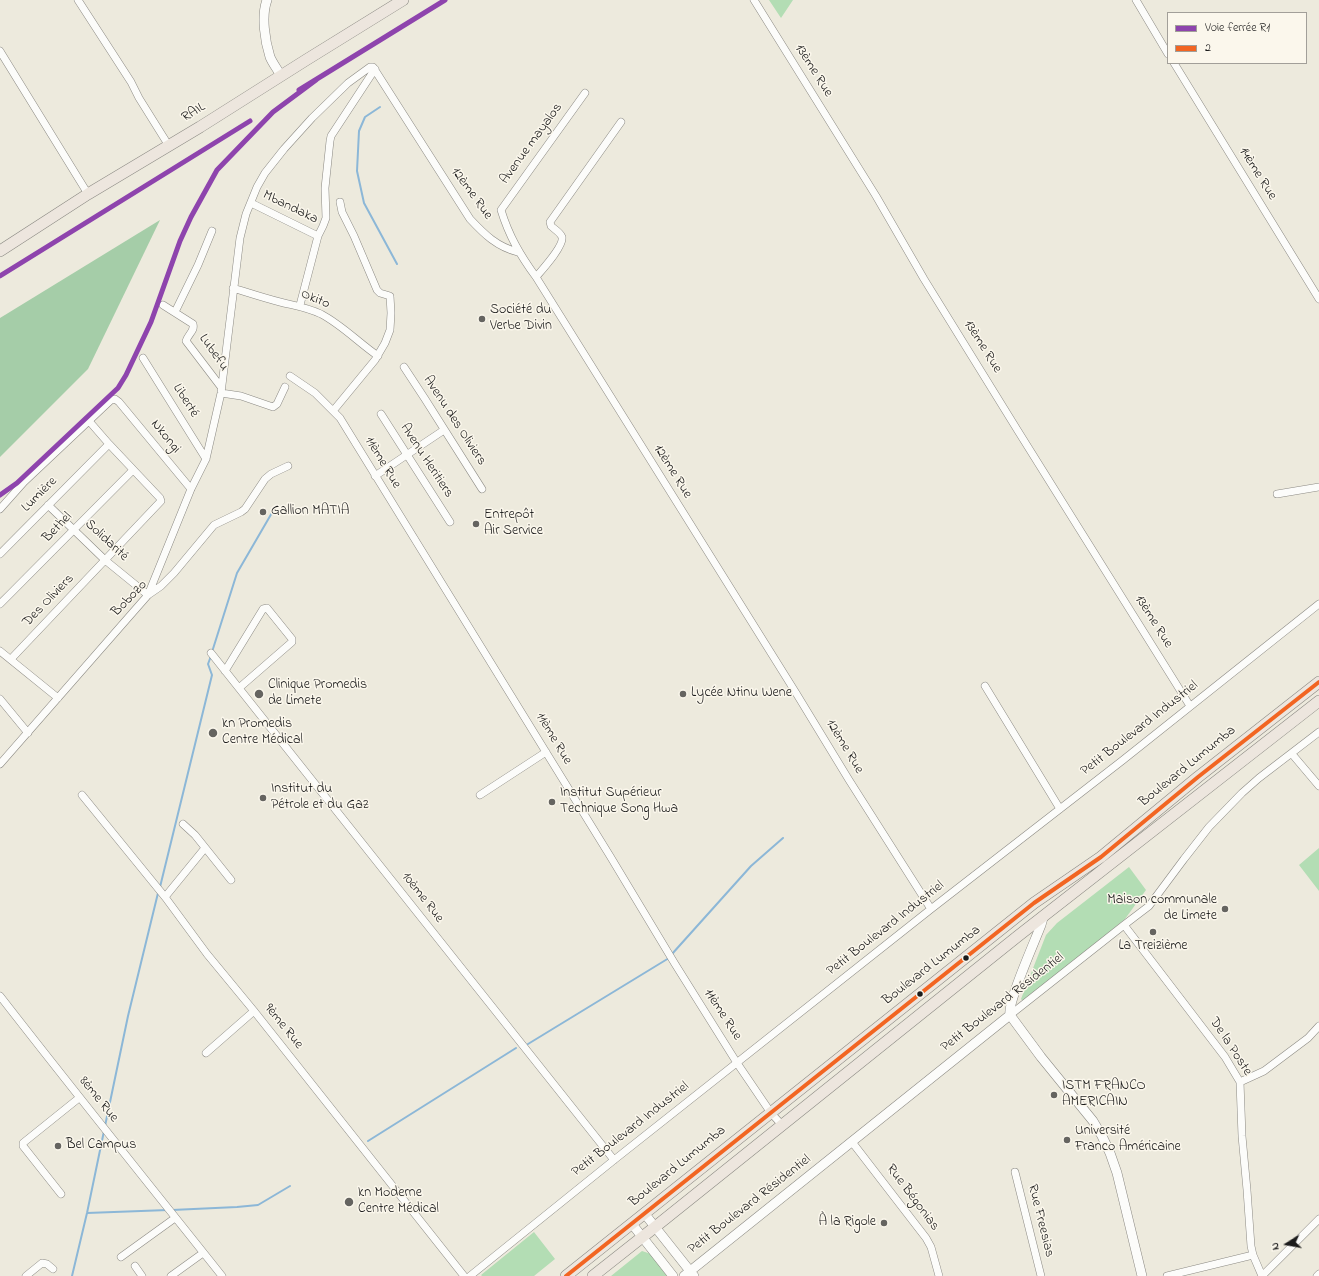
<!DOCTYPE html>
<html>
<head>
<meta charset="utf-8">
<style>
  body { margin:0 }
  #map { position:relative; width:1319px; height:1276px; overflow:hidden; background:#edeadd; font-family:"Indie Flower",sans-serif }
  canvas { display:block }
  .legend { position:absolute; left:1167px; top:12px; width:140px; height:52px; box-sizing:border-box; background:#fbf7ec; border:1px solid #a29f99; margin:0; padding:5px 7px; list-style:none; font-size:12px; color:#1c1c1c }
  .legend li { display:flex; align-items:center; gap:8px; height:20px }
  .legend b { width:20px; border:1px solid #a29f99 }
  .north { position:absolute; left:1267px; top:1224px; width:40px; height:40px; -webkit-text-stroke:3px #fbf7ec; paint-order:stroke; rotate:259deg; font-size:11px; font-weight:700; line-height:16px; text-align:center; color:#1c1c1c }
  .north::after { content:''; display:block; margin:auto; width:14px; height:18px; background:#1c1c1c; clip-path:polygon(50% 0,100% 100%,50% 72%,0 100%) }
</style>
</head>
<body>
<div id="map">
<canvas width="1319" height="1276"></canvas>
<ul class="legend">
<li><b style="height:5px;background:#8e44ad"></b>Voie ferrée R1</li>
<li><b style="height:5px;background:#f26522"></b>2</li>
</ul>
<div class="north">N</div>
</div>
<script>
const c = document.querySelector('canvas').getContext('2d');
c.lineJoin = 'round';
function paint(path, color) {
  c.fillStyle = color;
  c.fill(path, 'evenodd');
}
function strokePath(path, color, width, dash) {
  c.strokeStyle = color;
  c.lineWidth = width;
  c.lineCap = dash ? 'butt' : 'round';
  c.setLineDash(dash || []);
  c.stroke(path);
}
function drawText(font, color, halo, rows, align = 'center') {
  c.font = font + ' "Indie Flower",sans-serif';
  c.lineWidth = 3;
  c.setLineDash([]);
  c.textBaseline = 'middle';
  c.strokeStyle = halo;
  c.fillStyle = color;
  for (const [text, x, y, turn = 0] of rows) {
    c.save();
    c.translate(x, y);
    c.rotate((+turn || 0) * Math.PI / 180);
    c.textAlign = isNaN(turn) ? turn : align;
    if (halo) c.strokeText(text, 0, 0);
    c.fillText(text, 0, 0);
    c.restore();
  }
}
paint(new Path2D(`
  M769,0H793L781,18Z
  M1319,848V891L1299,865Z
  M1129,867L1146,890L1125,919L1024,1003L1021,999L1046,935L1057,923Z
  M534,1232L555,1259L534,1276H482L481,1275Z
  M642,1251L651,1254L667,1276H611Z`), '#b3ddb4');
paint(new Path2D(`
  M160,220L88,369L0,457V318Z`), '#a5cda8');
strokePath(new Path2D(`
  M380,107L365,117L359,131L357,171L364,203L397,264
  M212,652L237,573L273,511
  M160,887L212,675L208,664L211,656
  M672,954L751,866L783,838
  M528,1044L669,958
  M105,1126L128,1016L158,893
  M368,1141L516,1048
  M172,1210L237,1207L258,1205L290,1186
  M87,1213L168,1210
  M72,1276L87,1213L104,1131`), '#8cb7d7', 2);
const minor = new Path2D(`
  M78,0L131,82L139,98L169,146
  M754,0L876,196L924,279L1018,431L1190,706
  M1136,0L1168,54
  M0,51L88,194
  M1174,63L1319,299
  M585,93L501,210C509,236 520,255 536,277L796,693L849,780L931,909
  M251,203L318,236
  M536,277C542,270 564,246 562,237C560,232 554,229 551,226L550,222L621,122
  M233,288C249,293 264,298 280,302C296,306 306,307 321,314C342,325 359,343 378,356
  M163,305L193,324C195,331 188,334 186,341L221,387
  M300,305L318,236L323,226L326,218L325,188L330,141L331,136L375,69
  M175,312L198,265L212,231
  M143,358L206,459
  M404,367L425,399L482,489
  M290,376L315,393L340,418L610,856L675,964L737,1063L771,1113L782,1125
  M221,393L241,396L273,407L277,404L285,387
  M333,411L375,360L385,343L390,330L391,313L390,296L380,293L377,290L354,236L342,212L340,202
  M381,414L450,522
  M375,476L444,430
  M1277,494L1319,487
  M48,505L105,560L148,595
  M0,509L24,482L111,400L115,399L119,402L191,489
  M0,554L109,444L89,421
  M148,595L191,489L206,459L221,393L240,238L246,214L257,187L265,173L284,149L312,118L348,83L370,67H373L470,219C484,234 497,247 518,252
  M0,604L10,594L133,470
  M0,651L58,698
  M211,653L614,1160
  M11,659L161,501L160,498L109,444
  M225,671L263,609L267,608L292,639V642L239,688
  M985,686L1060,809
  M0,699L28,733
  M1292,754L1319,786
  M0,764L148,595L161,586L174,573L214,525L241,512L245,509L265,479L271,474L288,466
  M82,795L165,897L207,954L254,1011L464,1276
  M480,795L546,752
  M183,824L195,835L231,880
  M165,897L205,848
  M1124,925L1225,1057L1240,1082L1242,1136L1247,1190L1251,1246L1253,1255L1262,1276
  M0,996C73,1090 148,1183 222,1276
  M1010,1015L1124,925L1149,906L1184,859L1209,827L1242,793L1259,778L1319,732
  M206,1053L254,1011
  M1240,1082L1264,1071L1308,1038L1319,1026
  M852,1142L926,1238L931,1247L939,1276
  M1015,1172L1041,1276
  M61,1194L23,1146V1143L79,1098
  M121,1257L175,1218
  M135,1266L142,1276
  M26,1276L42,1263L47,1264L53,1269
  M171,1276L203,1253
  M470,1276L614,1160L931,909L1123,760L1319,604
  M1167,1276L1253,1255
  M1262,1276L1319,1219
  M1317,1276L1319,1274`);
const tertiary = new Path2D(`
  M267,0C261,16 265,41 270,57C273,64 278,70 281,76
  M1043,918L1041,925C1035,941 1007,1003 1010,1015L1041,1057L1093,1121L1102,1136L1110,1153L1117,1173L1142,1276
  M644,1213L694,1276
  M632,1224L673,1276
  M684,1276L1010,1015`);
const primary = new Path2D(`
  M0,251L88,194L200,127L306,60L403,0`);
const trunk = new Path2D(`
  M566,1276L1034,903L1101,857L1198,777L1319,682
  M593,1276L655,1227L1018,936L1319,701`);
strokePath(minor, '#8b8983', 8);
strokePath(tertiary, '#8b8983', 10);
strokePath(primary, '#8b8983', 12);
strokePath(trunk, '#8b8983', 12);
strokePath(minor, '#fcfcfa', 7);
strokePath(tertiary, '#fcfcfa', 9);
strokePath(primary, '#ede6de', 11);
strokePath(trunk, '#ede6de', 11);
const rail = new Path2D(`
  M0,495L17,483L118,388L126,375L151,322L180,241L191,217L217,170L273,112L316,80`);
strokePath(rail, '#afaead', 3.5);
strokePath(rail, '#fbf7ec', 2, [6]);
strokePath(new Path2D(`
  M566,1276L1034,903L1101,857L1198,777L1319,682`), '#f26522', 4);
strokePath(new Path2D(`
  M299,90L445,0
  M0,276L250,121
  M0,495L17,483L118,388L126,375L151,322L180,241L191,217L217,170L273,112L316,80`), '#8e44ad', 5);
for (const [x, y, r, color] of [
  [482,319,4,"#656460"],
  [263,512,4,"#656460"],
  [476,524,4,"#656460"],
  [259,694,5,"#656460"],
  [683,694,4,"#656460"],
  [213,733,5,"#656460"],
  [263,798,4,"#656460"],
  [552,802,4,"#656460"],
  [1225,909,4,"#656460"],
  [1153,932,4,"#656460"],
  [966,958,3.5,"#1c1c1c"],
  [920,994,3.5,"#1c1c1c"],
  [1054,1095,4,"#656460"],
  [1067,1140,4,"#656460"],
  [58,1146,4,"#656460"],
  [349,1202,5,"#656460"],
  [884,1223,4,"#656460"]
]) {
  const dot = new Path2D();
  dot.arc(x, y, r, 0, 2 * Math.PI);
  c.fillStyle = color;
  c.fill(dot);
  strokePath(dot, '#fbf7ec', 1.5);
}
drawText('14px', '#1c1c1c', '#fbf7ec', [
  ["13ème Rue",813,71,58],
  ["RAIL",194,113,-32],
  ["Avenue mayalos",532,144,-54],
  ["14ème Rue",1257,174,58],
  ["12ème Rue",471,194,54],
  ["Mbandaka",290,208,26],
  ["Okito",315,300,23],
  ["13ème Rue",982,347,58],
  ["Lubefu",213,353,55],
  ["Liberté",185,401,58],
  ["Avenu des Oliviers",454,421,57],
  ["Nkongi",165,437,51],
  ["Avenu Heritiers",426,461,57],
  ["11ème Rue",382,463,59],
  ["12ème Rue",672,472,58],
  ["Lumière",40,495,-45],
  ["Bethel",58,528,-46],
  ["Solidarité",106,541,43],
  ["Bobozo",130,599,-46],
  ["Des Oliviers",49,601,-46],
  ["13ème Rue",1153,622,58],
  ["Petit Boulevard Industriel",1140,729,-38],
  ["11ème Rue",553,739,59],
  ["12ème Rue",844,747,59],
  ["Boulevard Lumumba",1188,767,-39],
  ["10ème Rue",422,898,52],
  ["Petit Boulevard Industriel",886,929,-38],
  ["Boulevard Lumumba",932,966,-38],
  ["Petit Boulevard Résidentiel",1003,1003,-38],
  ["11ème Rue",722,1015,57],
  ["9ème Rue",283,1027,51],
  ["De la Poste",1230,1047,57],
  ["8ème Rue",98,1100,51],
  ["Petit Boulevard Industriel",631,1130,-38],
  ["Boulevard Lumumba",678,1167,-39],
  ["Rue Bégonias",912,1198,53],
  ["Petit Boulevard Résidentiel",750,1205,-38],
  ["Rue Freesias",1040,1221,76]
]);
drawText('14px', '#1c1c1c', '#fbf7ec', [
  ["Société du",490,311],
  ["Verbe Divin",490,327],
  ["Gallion MATIA",271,512],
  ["Entrepôt",484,516],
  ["Air Service",484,532],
  ["Clinique Promedis",268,686],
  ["de Limete",268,702],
  ["Lycée Ntinu Wene",691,694],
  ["kn Promedis",222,725],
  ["Centre Médical",222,741],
  ["Institut du",271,790],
  ["Pétrole et du Gaz",271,806],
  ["Institut Supérieur",560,794],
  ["Technique Song Hwa",560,810],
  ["Maison communale",1217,901,"right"],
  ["de Limete",1217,917,"right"],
  ["La Treizième",1153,947,"center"],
  ["ISTM FRANCO",1062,1087],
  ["AMERICAIN",1062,1103],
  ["Université",1075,1132],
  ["Franco Américaine",1075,1148],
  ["Bel Campus",66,1146],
  ["kn Moderne",358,1194],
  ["Centre Médical",358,1210],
  ["À la Rigole",876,1223,"right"]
], 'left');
</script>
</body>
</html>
